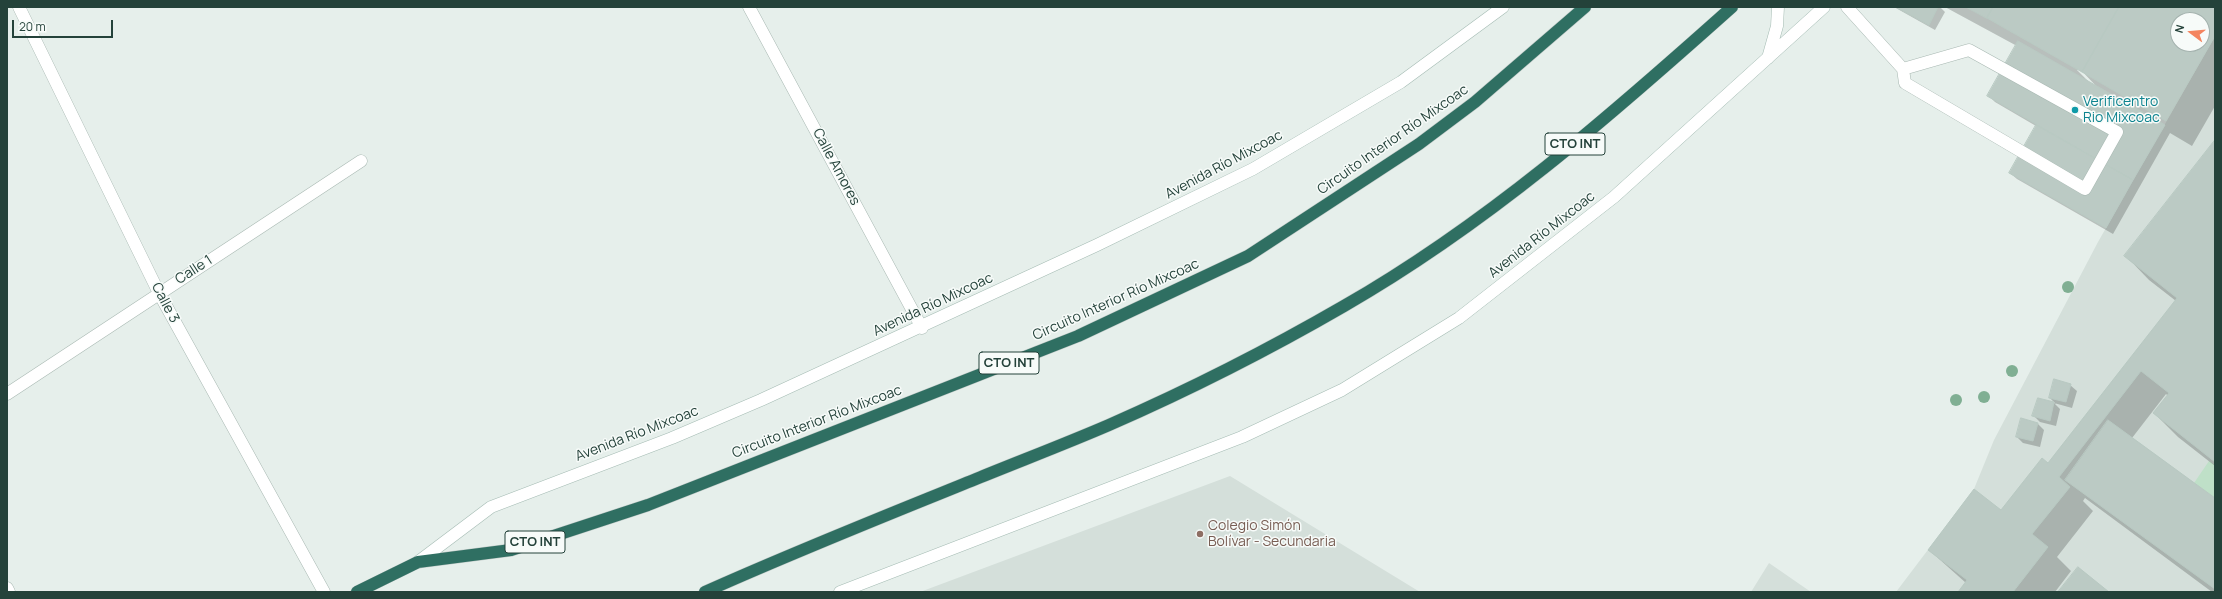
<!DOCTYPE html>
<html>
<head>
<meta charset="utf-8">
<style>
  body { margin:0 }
  #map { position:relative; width:2222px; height:599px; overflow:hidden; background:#e6efeb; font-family:Manrope,sans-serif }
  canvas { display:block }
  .frame { position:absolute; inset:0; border:8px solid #24423a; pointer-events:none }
  .north { position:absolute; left:2170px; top:12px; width:40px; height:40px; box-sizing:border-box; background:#f7fbf9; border:1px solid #a3b1ad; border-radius:50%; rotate:286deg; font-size:11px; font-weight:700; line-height:16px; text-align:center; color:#24423a }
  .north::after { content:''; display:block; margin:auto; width:14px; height:18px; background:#f4845f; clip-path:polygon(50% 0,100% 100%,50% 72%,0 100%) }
  .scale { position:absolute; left:12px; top:20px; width:101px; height:18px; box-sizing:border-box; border:2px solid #24423a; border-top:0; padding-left:5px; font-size:12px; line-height:14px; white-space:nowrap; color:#24423a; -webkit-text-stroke:3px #f7fbf9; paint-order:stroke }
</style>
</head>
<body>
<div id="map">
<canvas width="2222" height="599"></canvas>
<div class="frame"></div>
<div class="north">N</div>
<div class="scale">20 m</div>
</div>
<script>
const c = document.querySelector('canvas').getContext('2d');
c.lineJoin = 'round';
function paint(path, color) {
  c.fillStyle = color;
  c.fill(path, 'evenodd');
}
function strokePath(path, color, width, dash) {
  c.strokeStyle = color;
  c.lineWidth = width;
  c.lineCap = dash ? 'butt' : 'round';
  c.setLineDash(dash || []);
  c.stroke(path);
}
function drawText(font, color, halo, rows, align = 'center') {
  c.font = font + ' Manrope,sans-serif';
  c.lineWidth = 3;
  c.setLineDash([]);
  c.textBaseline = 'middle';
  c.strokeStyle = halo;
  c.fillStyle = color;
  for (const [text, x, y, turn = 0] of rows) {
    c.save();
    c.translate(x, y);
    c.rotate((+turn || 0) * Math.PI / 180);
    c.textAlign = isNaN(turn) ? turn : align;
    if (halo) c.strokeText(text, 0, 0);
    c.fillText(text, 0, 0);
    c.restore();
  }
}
paint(new Path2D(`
  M2215,36V592H1896L1974,489L1994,440L2098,242Z
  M1230,476L1420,592H920Z
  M1769,563L1811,592H1751Z`), '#d4dfda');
paint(new Path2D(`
  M2209,461L2215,465V498L2194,483Z`), '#bfe0c8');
paint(new Path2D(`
  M1894,7H1940L1945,12L1935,30Z
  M1945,7H2215V106L2192,146L2170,133L2113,234L2017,179L2010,173L2036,126L1995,102L1988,95L2017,46ZM2178,20H2202V44H2178ZM2079,68L2097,87L2092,85L2077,70Z
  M2215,142V466L2178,437L2154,413L2168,396L2166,394L2132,438L2215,499V592H2212L2085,498L2083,501L2093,511L2057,557L2071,571L2055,592H1959L1966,583L1929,550L2002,512L2048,464L2176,301L2149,280L2126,256Z
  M2070,385L2077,391L2072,408L2054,403L2060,409L2056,426L2040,422L2034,416L2038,399L2056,404L2050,398Z
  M2038,424L2044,430L2040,447L2023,443L2017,437Z`), '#0003');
const building = new Path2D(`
  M1896,7H1938L1929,25Z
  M1966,7H1993L1987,18Z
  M1993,7H2119L2082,72L1987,18Z
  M2119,7H2215V36L2166,121L2082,72ZM2178,20H2202V44H2178Z
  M2018,41L2165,125L2133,180L1987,96Z
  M2036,125L2133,180L2106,228L2009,173Z
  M2215,140V462L2153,413L2169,393L2141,371L2059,477L2070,487L2032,534L2048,547L2013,592H1958L1967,580L1928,550L1974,489L2001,510L2042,458L2048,463L2177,298L2124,256Z
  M2054,379L2071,384L2066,402L2049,398Z
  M2038,398L2054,402L2050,421L2032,416Z
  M2021,418L2038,423L2033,441L2016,437Z
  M2108,420L2215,498V589L2065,480Z
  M2078,567L2109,592H2058Z`);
paint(building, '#bbcac4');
strokePath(building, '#b8c9c2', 1);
const service = new Path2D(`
  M1847,7L1903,69
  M1969,50L2117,132L2085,189L1905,83L1903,69Z`);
const minor = new Path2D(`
  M19,7L159,293L324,592
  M749,7L922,328
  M7,394L361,161
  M7,588L9,592`);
const secondary = new Path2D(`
  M1768,58L1777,26L1778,7
  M418,562L491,507L672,438L761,400L1097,245L1253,169L1401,82L1503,7
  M840,592L1242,437L1342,390L1459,318L1614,197L1824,7`);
const motorway = new Path2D(`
  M357,592L418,562L511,550L648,505L1078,336L1248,256L1419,144L1475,102L1585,7
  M705,592C794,552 885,516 976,479C1020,461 1065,444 1109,425C1189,390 1268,350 1344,306C1487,224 1610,116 1732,7`);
strokePath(service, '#a8b8b2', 13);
strokePath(minor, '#a8b8b2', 13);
strokePath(secondary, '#a4bbb3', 13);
strokePath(motorway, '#c2cac8', 13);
strokePath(service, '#fff', 12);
strokePath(minor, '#fff', 12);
strokePath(secondary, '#fff', 12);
strokePath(motorway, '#2f6f62', 12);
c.fillStyle = '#80af93';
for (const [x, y] of [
  [2068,287],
  [2012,371],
  [1984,397],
  [1956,400]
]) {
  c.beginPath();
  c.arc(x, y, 6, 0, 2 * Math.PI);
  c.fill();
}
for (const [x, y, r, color] of [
  [2075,110,4,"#0f9aa8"],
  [1200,534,4,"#8d6e63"]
]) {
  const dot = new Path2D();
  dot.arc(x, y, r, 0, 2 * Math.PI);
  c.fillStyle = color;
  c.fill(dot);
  strokePath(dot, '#f7fbf9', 1.5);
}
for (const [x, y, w] of [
  [1575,144,60],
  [1009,363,60],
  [535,542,60]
]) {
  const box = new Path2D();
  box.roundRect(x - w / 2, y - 11, w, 22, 3);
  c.fillStyle = '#f7fbf9';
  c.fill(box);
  strokePath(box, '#24423a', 1);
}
drawText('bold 13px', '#24423a', null, [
  ["CTO INT",1575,144],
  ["CTO INT",1009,363],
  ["CTO INT",535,542]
]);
drawText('14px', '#0d838f', '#f7fbf9', [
  ["Verificentro",2083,102],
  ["Rio Mixcoac",2083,118]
], 'left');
drawText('14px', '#24423a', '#f7fbf9', [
  ["Circuito Interior Río Mixcoac",1393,140,-35],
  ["Avenida Río Mixcoac",1224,165,-28],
  ["Calle Amores",836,167,62],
  ["Avenida Río Mixcoac",1542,235,-38],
  ["Calle 1",194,270,-33],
  ["Circuito Interior Río Mixcoac",1116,300,-24],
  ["Calle 3",165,303,62],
  ["Avenida Río Mixcoac",933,305,-25],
  ["Circuito Interior Río Mixcoac",817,422,-21],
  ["Avenida Río Mixcoac",637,434,-21]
]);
drawText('14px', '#785e54', '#f7fbf9', [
  ["Colegio Simón",1208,526],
  ["Bolívar - Secundaria",1208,542]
], 'left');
</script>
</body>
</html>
